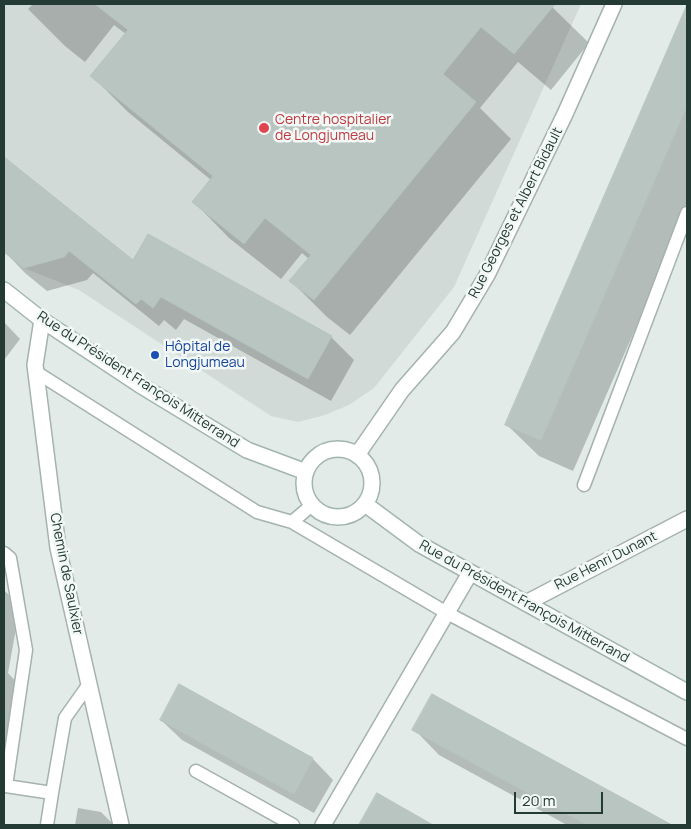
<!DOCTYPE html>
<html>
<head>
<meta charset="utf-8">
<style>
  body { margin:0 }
  #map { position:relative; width:691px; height:829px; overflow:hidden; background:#e2ebe8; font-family:Manrope,sans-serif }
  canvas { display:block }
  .frame { position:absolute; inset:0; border:5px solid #243a35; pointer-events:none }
  .scale { position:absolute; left:514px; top:792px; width:89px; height:22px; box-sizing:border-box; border:2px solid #243a35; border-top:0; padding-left:6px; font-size:15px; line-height:18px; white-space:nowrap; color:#243a35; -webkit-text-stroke:4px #f2f8f5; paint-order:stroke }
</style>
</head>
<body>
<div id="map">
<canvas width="691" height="829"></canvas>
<div class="frame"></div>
<div class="scale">20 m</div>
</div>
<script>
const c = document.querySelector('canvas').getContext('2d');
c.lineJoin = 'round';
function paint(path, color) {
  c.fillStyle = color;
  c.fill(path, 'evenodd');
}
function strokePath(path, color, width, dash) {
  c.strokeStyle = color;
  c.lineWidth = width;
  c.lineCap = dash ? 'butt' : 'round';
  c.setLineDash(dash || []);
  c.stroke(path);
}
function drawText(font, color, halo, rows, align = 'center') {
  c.font = font + ' Manrope,sans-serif';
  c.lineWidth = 5;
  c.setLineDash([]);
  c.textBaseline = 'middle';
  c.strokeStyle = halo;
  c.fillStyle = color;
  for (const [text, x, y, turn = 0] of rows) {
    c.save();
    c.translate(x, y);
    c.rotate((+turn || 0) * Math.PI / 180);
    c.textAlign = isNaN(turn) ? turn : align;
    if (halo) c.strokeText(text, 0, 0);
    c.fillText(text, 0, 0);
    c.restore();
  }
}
paint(new Path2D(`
  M4,4H581L454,287L374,388L349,405L325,415L298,422L271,416L79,290L24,268L4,252Z`), '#d1dad7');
paint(new Path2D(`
  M33,4H136L135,5L144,12L151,4H549L589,43L551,90L518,62L480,108L511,139L350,335L327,317L291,281L309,259L302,253L281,279L229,238L193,201L211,180L128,112L92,76L126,34L114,25L85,62L65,46L28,9Z
  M686,11L687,211L573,471L539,456L506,424Z
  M4,159L134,262L331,337L354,360L331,401L184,319L176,330L164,320L159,326L93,273L87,280L47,291L25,273L4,251V248L25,221L4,204Z
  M4,322L20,339L4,360Z
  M4,590L20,606L8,673L25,691L4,765Z
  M180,686L313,759L333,780L314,813L182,740L161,720Z
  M433,695L670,825H567L439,755L414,729Z
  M378,795L412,815L423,825H361Z
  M78,808L101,812L114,825H75Z`), '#0003');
const building = new Path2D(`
  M95,4H555L514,54L481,27L443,74L476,102L314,300L289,281L311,255L265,218L244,244L192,202L213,176L90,76L128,30Z
  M687,5V106L541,440L505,425Z
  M4,157L133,260L148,234L332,336L308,379L161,297L153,308L141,299L136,304L69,251L64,257L24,268L4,252Z
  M179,684L313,758L294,794L160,720Z
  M432,694L672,825H587L412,730Z
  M377,793L433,825H359Z`);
paint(building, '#b8c5c1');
strokePath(building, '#b6c3bf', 1);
const lane = new Path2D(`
  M36,372L257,512L292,522L447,613L687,739
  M584,485L687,213
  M292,522L312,505
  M4,553L10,558L26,650L6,786L52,793L47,825
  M196,771L293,825
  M52,793L65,718L89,684`);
const street = new Path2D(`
  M42,320L35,365L58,548L121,825
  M357,455L402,390L453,332L487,275L565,114L614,4
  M526,603L687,519
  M323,825L470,573`);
const secondary = new Path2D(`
  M4,290L42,320L140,385L247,450L306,472
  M304 483a34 34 0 1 1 68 0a34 34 0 1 1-68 0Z
  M365,504L419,544L687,692`);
strokePath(lane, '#a5b2af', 15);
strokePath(street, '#a5b2af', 18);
strokePath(secondary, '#a2b5b0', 18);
strokePath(lane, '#fff', 12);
strokePath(street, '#fff', 15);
strokePath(secondary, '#fff', 15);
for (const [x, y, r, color] of [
  [264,128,6,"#e0444e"],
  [155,355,5,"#1a4fb4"]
]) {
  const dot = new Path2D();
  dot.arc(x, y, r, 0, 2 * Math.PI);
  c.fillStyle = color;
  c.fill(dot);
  strokePath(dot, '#f2f8f5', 2);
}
drawText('14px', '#be3a42', '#f2f8f5', [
  ["Centre hospitalier",275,120],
  ["de Longjumeau",275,136]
], 'left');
drawText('14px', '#243a35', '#f2f8f5', [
  ["Rue Georges et Albert Bidault",516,213,-63],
  ["Rue du Président François Mitterrand",138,380,33],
  ["Rue Henri Dunant",606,561,-27],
  ["Chemin de Saulxier",66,574,79],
  ["Rue du Président François Mitterrand",524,602,29]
]);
drawText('14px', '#164399', '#f2f8f5', [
  ["Hôpital de",165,347],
  ["Longjumeau",165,363]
], 'left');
</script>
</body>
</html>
